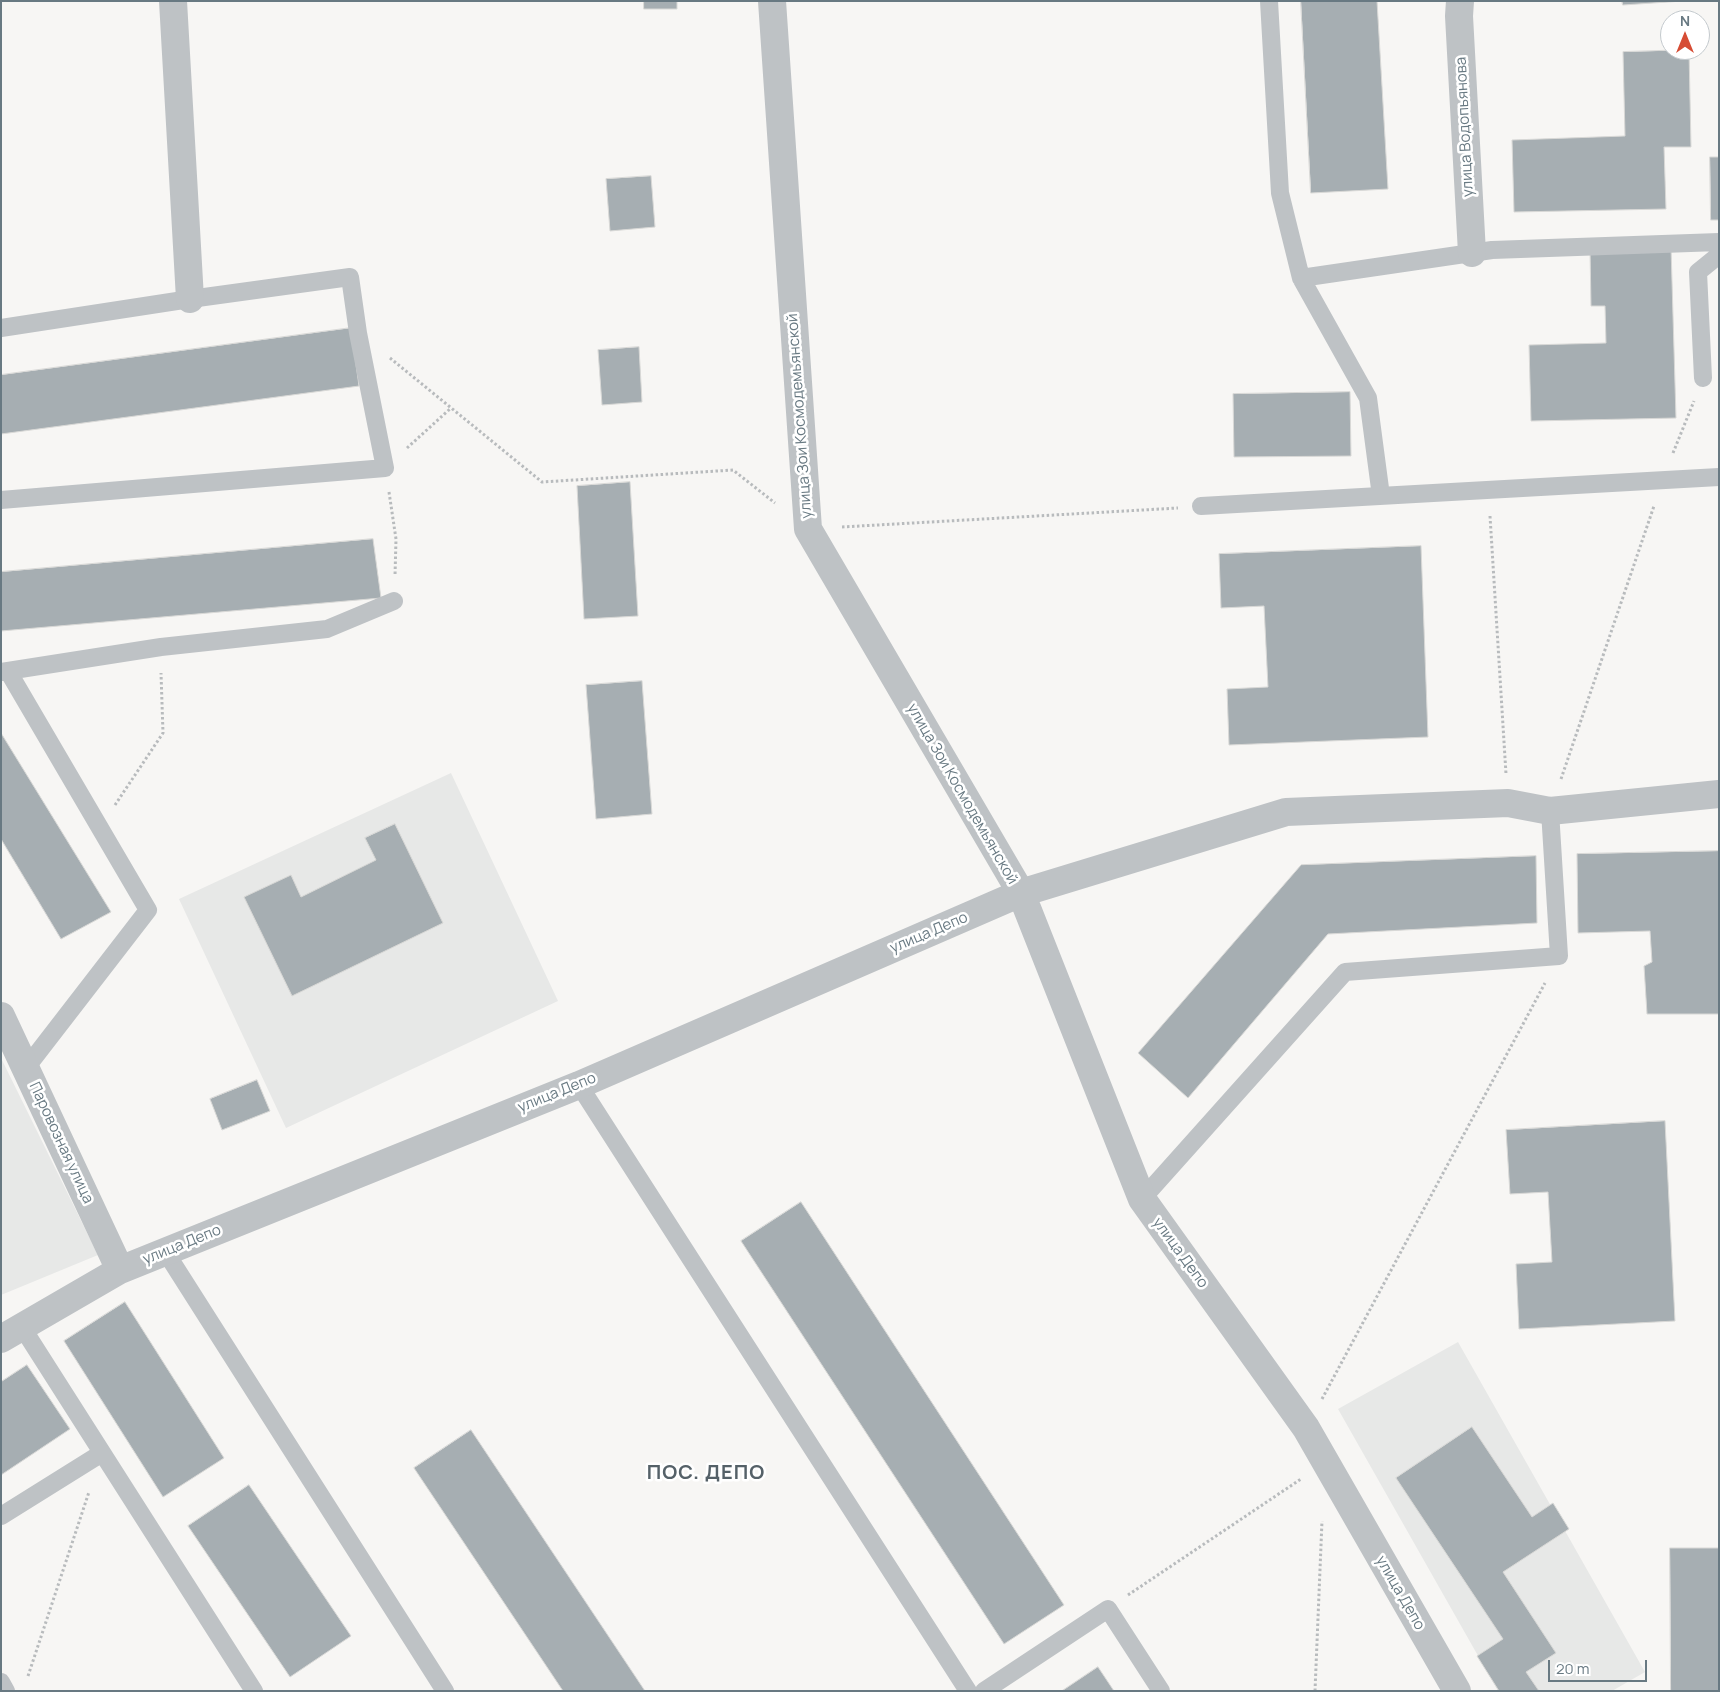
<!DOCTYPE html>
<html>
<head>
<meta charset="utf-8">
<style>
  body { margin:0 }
  #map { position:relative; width:1720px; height:1692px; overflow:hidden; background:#f7f6f4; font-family:Manrope,sans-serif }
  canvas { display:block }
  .frame { position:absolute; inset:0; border:2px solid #687982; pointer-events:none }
  .north { position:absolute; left:1660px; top:10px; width:50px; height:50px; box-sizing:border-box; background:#fff; border:1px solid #c3c9cd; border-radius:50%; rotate:0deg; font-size:14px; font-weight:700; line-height:20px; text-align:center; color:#687982 }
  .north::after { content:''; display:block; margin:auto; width:18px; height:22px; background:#d64c34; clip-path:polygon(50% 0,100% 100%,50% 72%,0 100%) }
  .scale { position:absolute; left:1548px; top:1660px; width:99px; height:22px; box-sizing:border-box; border:2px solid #687982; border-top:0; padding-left:6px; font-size:15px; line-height:18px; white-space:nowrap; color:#687982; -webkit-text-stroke:4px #fff; paint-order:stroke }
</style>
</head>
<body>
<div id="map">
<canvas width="1720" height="1692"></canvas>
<div class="frame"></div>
<div class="north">N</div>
<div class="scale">20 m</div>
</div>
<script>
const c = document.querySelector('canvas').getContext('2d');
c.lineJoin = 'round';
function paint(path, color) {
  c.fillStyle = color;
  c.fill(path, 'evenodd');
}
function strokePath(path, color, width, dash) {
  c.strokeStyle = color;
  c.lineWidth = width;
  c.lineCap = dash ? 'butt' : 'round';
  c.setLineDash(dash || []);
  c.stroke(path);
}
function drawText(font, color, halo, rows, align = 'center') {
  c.font = font + ' Manrope,sans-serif';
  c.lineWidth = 5;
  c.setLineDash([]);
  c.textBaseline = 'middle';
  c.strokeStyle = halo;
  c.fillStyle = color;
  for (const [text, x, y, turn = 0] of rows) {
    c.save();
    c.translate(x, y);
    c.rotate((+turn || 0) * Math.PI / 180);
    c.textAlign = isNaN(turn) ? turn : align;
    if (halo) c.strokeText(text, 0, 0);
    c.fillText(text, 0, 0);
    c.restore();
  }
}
paint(new Path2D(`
  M451,773L558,1001L286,1128L179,899Z
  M1,1058L98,1255L1,1295Z
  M1458,1342L1645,1672L1612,1691H1498L1338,1409Z`), '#e7e8e7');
const building = new Path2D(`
  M644,1H677V9H644Z
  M1301,1H1377L1388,189L1311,193Z
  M1622,1H1683L1623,5Z
  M1689,50L1691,147H1664L1666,209L1514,212L1512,140L1625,136L1623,52Z
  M1710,157H1719V220H1711Z
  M651,176L655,227L610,231L606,179Z
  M1671,247L1676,418L1531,421L1529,345L1606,343L1605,306H1591L1590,249Z
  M351,328L359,386L1,434V375Z
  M639,347L642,402L602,405L598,350Z
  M1350,392L1351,456L1234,457L1233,394Z
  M630,482L638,616L584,619L577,486Z
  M373,539L381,598L1,631V572Z
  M1421,546L1428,737L1229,745L1227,689L1268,687L1264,606L1221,608L1219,554Z
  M642,681L652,814L596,819L586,685Z
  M1,733L111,912L61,939L1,839Z
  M395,824L443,923L292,996L244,897L291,875L301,897L376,860L365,838Z
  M1719,851V1014H1647L1644,966L1652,962L1650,931L1578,933L1577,854Z
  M1536,856L1537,923L1328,934L1188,1098L1138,1053L1301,865Z
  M257,1080L270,1111L222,1130L210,1099Z
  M1665,1121L1675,1321L1519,1329L1516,1264L1552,1262L1548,1192L1510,1194L1506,1130Z
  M801,1202L1064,1605L1004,1644L741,1241Z
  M125,1302L224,1458L163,1497L64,1341Z
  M27,1365L70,1429L1,1475V1382Z
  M1472,1427L1532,1517L1553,1503L1569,1529L1503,1572L1556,1653L1526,1672L1539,1691H1499L1477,1656L1503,1639L1396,1478Z
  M471,1430L645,1691H563L414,1468Z
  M249,1485L351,1636L290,1677L188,1526Z
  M1670,1548H1719V1691H1671Z
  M1098,1667L1114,1691H1062Z`);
paint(building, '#a6aeb2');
strokePath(building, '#d8d8d6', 1);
strokePath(new Path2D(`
  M390,358L542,482L733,470L775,503
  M407,448L451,408
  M1673,453L1694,401
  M389,492L396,539L395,576
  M1490,516L1506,774
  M842,527L1178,508
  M1561,779L1654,506
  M115,805L163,733L161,673
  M1322,1399L1545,983
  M1128,1595L1301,1479
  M28,1676L89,1492
  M1315,1691L1322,1521`), '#b8bbbd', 3, [2.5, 2.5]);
strokePath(new Path2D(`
  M1269,1L1280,193L1301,278L1368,398L1381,496
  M1301,278L1492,250L1719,242
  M1,328L190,299L350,277L358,333L385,468L1,500
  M1703,378L1698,272L1719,255
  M1201,506L1719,477
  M8,671L148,910L26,1068
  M1,672L161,647L327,629L394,601
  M579,1085L968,1691
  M1142,1199L1345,972L1559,956L1550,811
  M165,1251L445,1691
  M22,1327L254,1691
  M1,1516L102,1453
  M1,1682L6,1691
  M984,1691L1108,1609L1161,1691`), '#bec2c5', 18);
strokePath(new Path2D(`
  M173,1L190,299
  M772,1L808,529L1021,893L1286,812L1508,803L1550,811L1719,794
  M1460,1L1459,16L1472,253
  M1,1016L120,1270
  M1,1339L120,1270L579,1085L1021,893L1142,1199L1306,1428L1457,1691`), '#bec2c5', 28);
drawText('15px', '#687982', '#fff', [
  ["улица Водопьянова",1465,127,-93],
  ["улица Зои Космодемьянской",800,416,-94],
  ["улица Зои Космодемьянской",962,794,60],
  ["улица Депо",929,933,-23],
  ["улица Депо",557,1093,-22],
  ["Паровозная улица",61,1143,65],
  ["улица Депо",182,1245,-22],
  ["улица Депо",1180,1253,54],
  ["улица Депо",1400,1593,60]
]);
c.letterSpacing = '1px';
drawText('bold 20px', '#556168', '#fff', [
  ["ПОС. ДЕПО",706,1473]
]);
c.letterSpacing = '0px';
</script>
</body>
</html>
